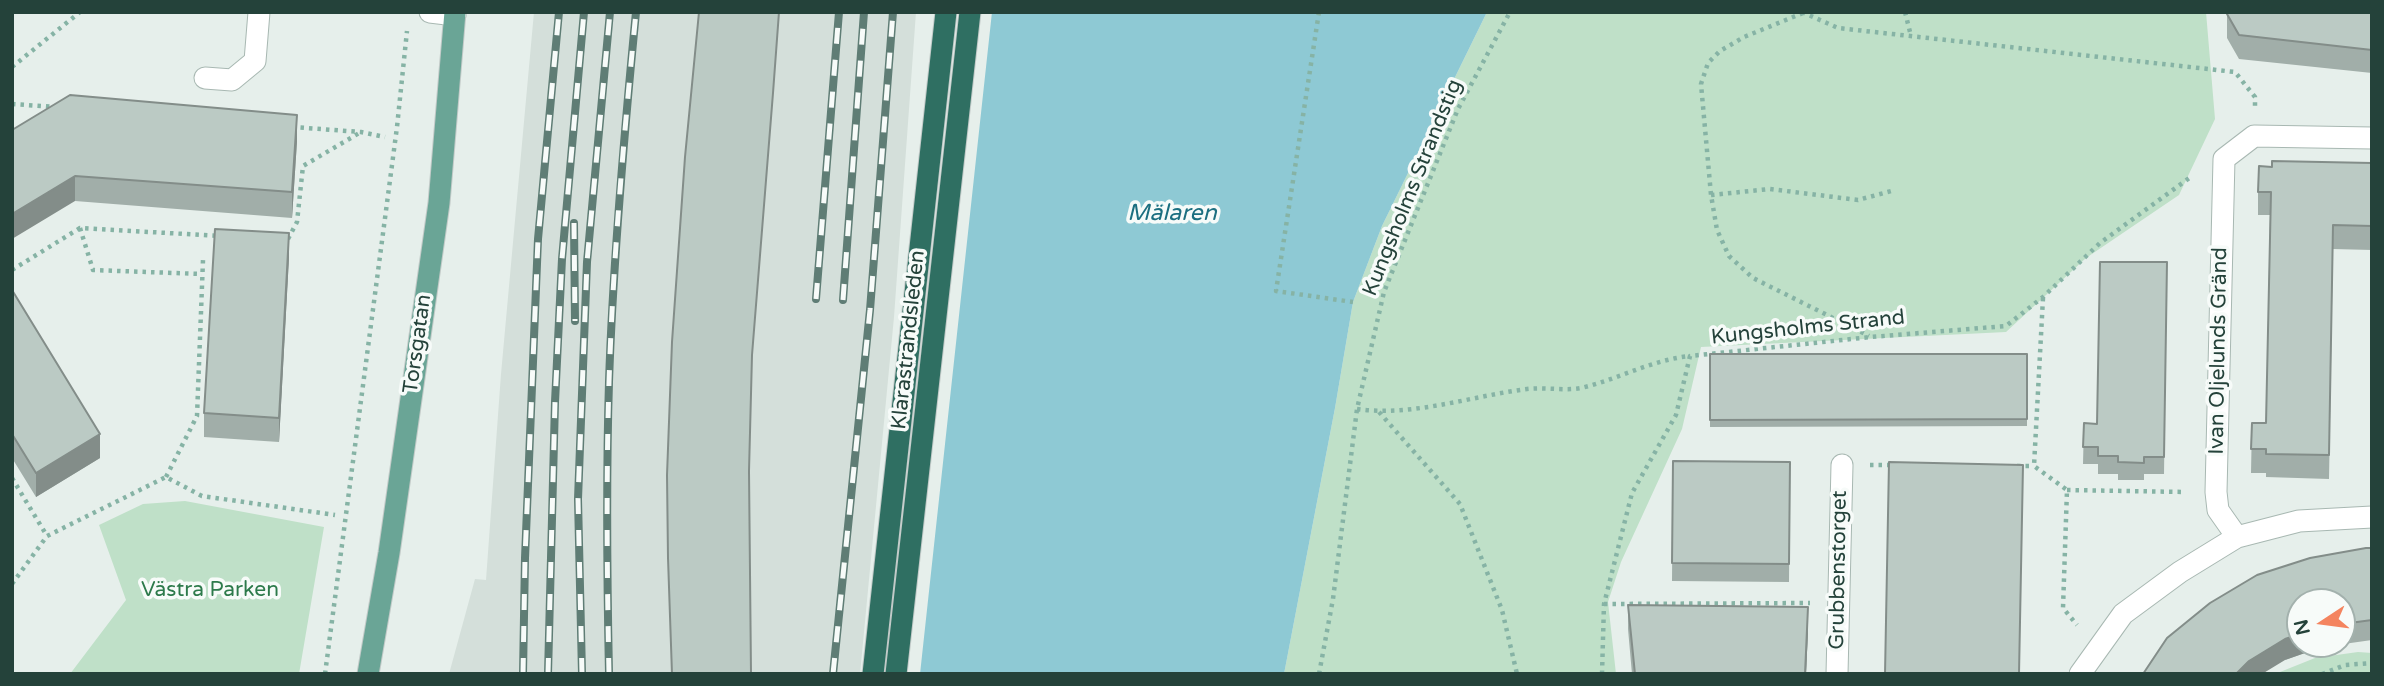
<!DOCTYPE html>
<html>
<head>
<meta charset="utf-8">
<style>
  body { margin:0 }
  #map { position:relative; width:2384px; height:686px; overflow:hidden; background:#e6efeb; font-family:"Varela Round",sans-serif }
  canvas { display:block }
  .frame { position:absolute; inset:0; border:14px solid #24423a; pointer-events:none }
  .north { position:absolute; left:2286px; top:588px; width:70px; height:70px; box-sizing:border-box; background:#f7fbf9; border:2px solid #a3b1ad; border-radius:50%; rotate:257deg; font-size:19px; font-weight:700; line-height:28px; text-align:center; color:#24423a }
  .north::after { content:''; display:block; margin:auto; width:24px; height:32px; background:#f4845f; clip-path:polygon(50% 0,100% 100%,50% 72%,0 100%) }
</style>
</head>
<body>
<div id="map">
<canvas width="2384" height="686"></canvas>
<div class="frame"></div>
<div class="north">N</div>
</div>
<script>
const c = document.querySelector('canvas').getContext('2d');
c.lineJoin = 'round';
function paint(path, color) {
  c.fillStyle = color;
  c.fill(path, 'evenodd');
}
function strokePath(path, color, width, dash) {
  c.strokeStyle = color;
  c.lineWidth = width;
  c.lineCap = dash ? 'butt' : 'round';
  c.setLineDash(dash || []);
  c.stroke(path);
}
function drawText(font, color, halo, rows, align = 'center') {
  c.font = font + ' "Varela Round",sans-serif';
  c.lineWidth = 7;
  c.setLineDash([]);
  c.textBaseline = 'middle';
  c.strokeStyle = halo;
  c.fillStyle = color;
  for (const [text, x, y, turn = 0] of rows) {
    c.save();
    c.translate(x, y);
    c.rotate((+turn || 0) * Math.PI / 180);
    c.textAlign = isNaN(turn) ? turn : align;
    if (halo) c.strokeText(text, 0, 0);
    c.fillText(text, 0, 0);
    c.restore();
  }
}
paint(new Path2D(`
  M534,12H916L894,317L860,674H449L475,579L486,580L501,374Z`), '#d4dfda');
paint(new Path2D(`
  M1487,12H2206L2215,119L2179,195L2086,258L2006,332L1701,347L1682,429L1621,562L1608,602L1616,674H1284L1335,408L1353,302L1382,226Z
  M185,501L324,527L299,674H70L126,600L99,525L143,504Z
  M2358,652L2372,653V674H2275L2315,658Z`), '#bfe0c8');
paint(new Path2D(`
  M992,12H1487L1382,226L1353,302L1335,408L1284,674H920Z`), '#8ec9d4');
const minor = new Path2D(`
  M430,12L455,15
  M205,78L232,80L255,61L259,12
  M2237,537L2218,510L2216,492L2224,159L2254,136L2372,138
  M1837,674L1842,465
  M2080,674L2123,614L2180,572L2237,537L2299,521L2372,517`);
const major = new Path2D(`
  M368,674L389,553L439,203L455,12`);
const highway = new Path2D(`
  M873,674L946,12
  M896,674L970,12`);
strokePath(minor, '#a8b8b2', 23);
strokePath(major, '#c2cac8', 23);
strokePath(highway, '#c2cac8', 23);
strokePath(new Path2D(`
  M1319,12L1276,291L1353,302
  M1802,12L1838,28L2235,72L2255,97V108
  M1905,12L1911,36
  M1803,13L1744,37L1720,51L1708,63L1701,84L1711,195L1717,230L1729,256L1753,278L1869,336
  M12,67L80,12
  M12,104L56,107
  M292,127L361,132L385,137
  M1711,195L1770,189L1858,200L1895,190
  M80,228L93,270L202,274
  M288,239L297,222L303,166L361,132
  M12,270L80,228L220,236
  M2043,298L2034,466L2067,490L2063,608L2077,625
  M1357,409C1413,417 1471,396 1527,389C1545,387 1564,391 1581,388C1619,379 1651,360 1690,356
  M1379,412L1460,504L1502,610L1517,674
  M1870,465H1893
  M2017,466H2034
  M166,477L197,416L203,260
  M12,478L47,536
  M2067,490L2185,492
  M12,584L47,536L166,477L202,496L335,515
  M1604,604L1810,603
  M325,674L397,127L407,31
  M1319,674L1333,599L1357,409L1384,292L1458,109L1510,12
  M1602,674L1604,604L1632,493L1676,415L1690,356L1871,337L2006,326L2043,297L2100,243L2192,176
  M2322,674L2345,665L2372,663`), '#86b3a5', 4.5, [3.5, 5]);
strokePath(minor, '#fff', 21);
strokePath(major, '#6aa596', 21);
strokePath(highway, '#2f6f62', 21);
const rail = new Path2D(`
  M574,223L575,321
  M816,299L839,12
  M843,300L864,12
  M523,674L525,558L538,239L559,12
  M548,674L555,402L562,259L584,12
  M582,674L578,499L587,262L610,12
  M609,674C607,577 606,479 609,382C613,259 624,135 636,12
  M833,674L870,310L893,12`);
strokePath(rail, '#5f7d75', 8);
strokePath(rail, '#f7fbf9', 5, [16]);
paint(new Path2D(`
  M2372,12V73L2239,59L2227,38V14Z
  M12,130L297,141L292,218L75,201Z
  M2372,163V250L2333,249L2329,479L2266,477V473H2251L2252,423H2266L2270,215H2258V192L2272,167Z
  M289,257L279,442L204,437V413Z
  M2167,262L2164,474H2144V480H2118V474H2098V464H2083L2084,423L2097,424Z
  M12,290L100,458L36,497L12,458Z
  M1710,354H2027V426L1710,427Z
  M1673,461L1790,462L1789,582L1672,581Z
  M2372,548V640L2322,647L2285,660ZM2342,602V644H2300Z
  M1628,605L1808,631L1806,674H1632L1628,629Z`), '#a1aea9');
paint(new Path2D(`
  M297,115V141L292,218V192Z
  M75,176V201L12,239V214Z
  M289,233V257L279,442V418Z
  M100,434V458L36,497V473Z
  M1808,607V631L1806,674H1805Z
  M2300,634V644H2322V647L2285,660L2262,674H2236L2249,661L2285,639Z`), '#838d89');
const building = new Path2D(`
  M699,12H779L773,93L752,355L749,471L751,674H672L668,558L667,475L672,342L685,157Z
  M2227,12H2372V50L2239,35L2227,14Z
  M70,95L297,115L292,192L75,176L12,214V130Z
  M2272,161L2372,163V226L2333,225L2329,455L2266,454V449H2251L2252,423H2266L2271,192H2258L2259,166L2272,167Z
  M215,229L289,233L279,418L204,413Z
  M2100,262H2167L2164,457H2144V463L2118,462V456H2098V447H2083L2084,423L2097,424Z
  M12,290L100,434L36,473L12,434Z
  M1710,354H2027V419L1710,420Z
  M1673,461L1790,462L1789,564L1672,563Z
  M1889,462L2023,465L2019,674H1885Z
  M2366,548H2372V620L2342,624V602H2300V634L2285,639L2249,661L2236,674H2143L2167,638L2210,603L2257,575L2310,558Z
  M1628,605L1808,607L1805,674H1635Z`);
paint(building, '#bbcac4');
strokePath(building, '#838d89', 2);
drawText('21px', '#24423a', '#f7fbf9', [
  ["Kungsholms Strandstig",1413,188,-68],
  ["Kungsholms Strand",1808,328,-6],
  ["Klarastrandsleden",909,340,-84],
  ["Torsgatan",418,344,-82],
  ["Ivan Oljelunds Gränd",2219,351,-89],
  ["Grubbenstorget",1839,570,-89]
]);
drawText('21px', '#2d7a4b', '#f7fbf9', [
  ["Västra Parken",210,590]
]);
drawText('italic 23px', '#1c6f80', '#f7fbf9', [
  ["Mälaren",1172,214]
]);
</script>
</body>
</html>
